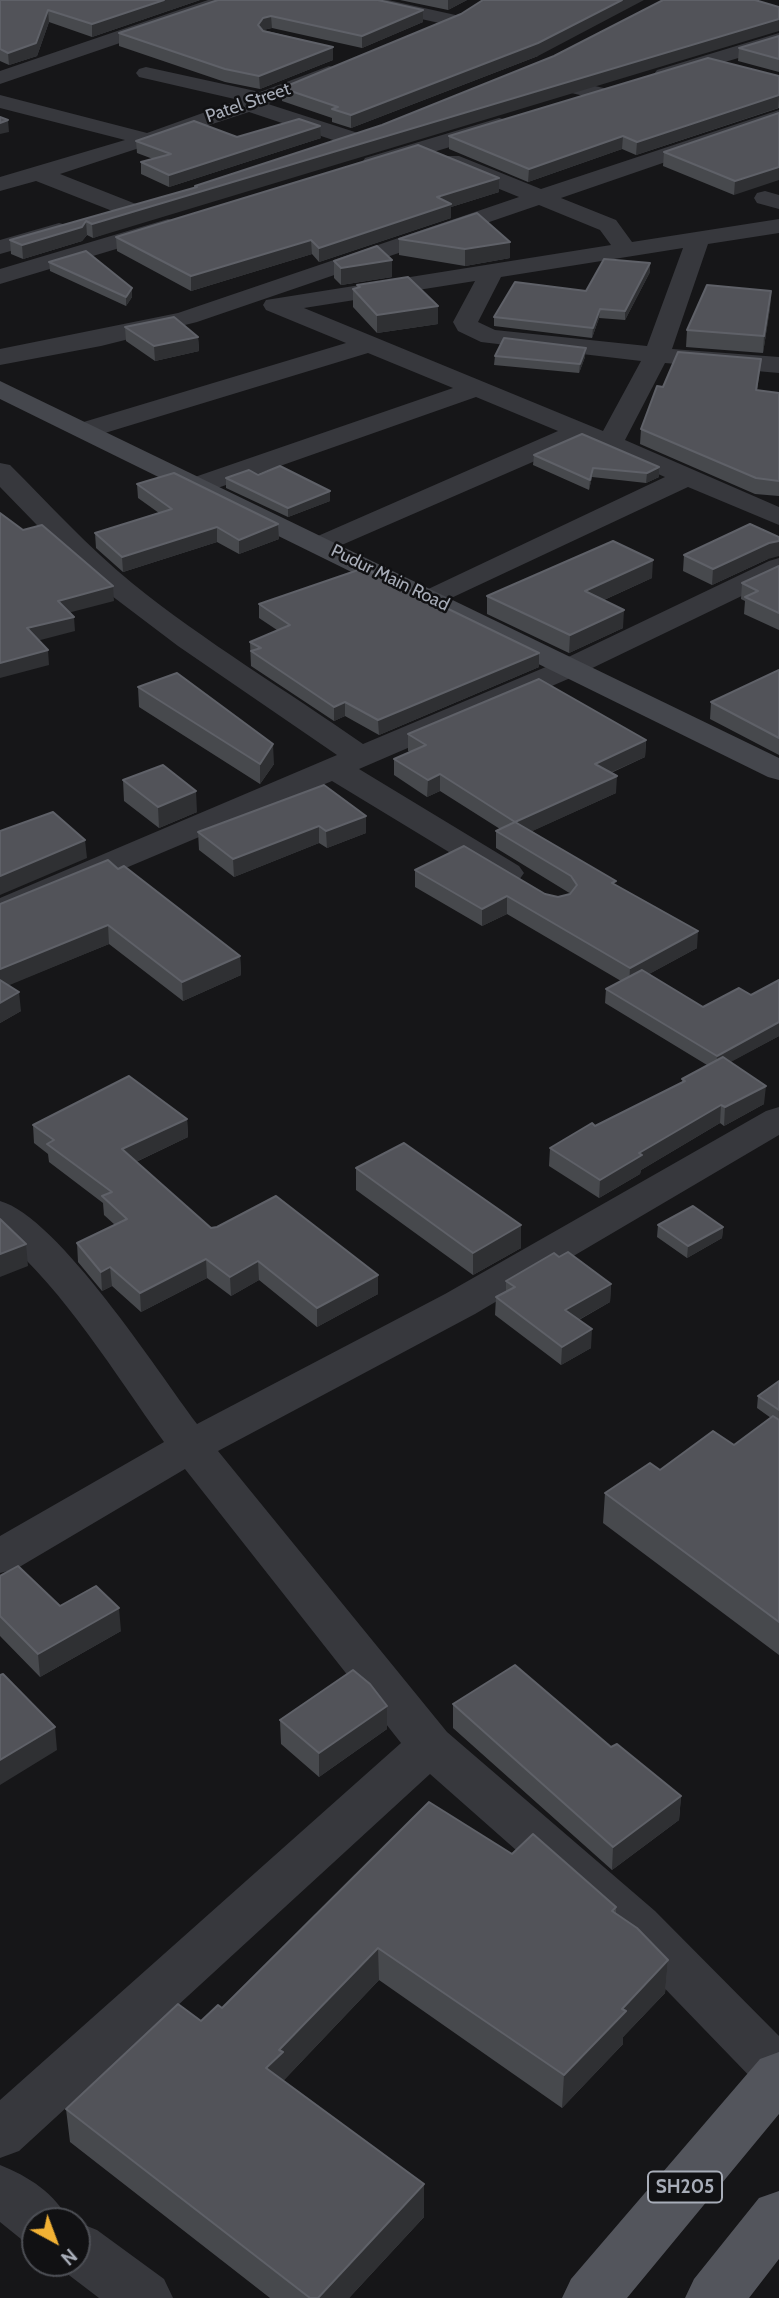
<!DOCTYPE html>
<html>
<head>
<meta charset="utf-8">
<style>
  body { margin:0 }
  #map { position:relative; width:779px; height:2298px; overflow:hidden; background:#161618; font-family:Cabin,sans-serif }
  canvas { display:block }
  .north { position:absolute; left:21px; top:2207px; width:70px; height:70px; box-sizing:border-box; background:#111113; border:2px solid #4d4f55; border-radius:50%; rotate:139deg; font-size:19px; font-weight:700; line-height:28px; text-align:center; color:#a8adb8 }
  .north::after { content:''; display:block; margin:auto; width:24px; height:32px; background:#f2b134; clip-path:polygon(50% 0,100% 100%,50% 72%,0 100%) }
</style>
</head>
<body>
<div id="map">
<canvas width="779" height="2298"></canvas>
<div class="north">N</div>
</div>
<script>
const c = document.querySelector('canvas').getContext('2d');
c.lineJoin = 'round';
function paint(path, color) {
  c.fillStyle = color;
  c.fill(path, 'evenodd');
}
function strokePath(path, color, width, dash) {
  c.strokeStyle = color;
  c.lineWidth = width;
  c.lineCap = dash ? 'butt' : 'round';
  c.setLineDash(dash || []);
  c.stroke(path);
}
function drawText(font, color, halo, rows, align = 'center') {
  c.font = font + ' Cabin,sans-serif';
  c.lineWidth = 5;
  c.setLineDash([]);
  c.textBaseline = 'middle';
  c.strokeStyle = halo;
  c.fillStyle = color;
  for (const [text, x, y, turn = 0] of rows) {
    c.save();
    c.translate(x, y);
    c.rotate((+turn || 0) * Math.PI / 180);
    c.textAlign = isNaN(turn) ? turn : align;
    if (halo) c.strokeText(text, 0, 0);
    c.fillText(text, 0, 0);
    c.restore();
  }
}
paint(new Path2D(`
  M208,0H237L234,4L0,84V71Z
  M350,0H388L460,16L463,20L460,24L453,26L353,4Z
  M779,33V46L664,80L657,78L654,74L657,70Z
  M329,66L336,68L339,72L336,76L268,104L358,133L361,138L358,143H342L249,112L60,174L136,204L140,209L136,214H120L36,181L0,191V177L125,140L0,108V95L147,133L239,100L139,77L136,73L139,69L146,67L260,92Z
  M534,72L608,89L611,94L608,99L600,100L527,82L524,78L527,74Z
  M779,110V123L561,198L616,220L632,242L779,219V233L708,244L672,349L779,357V373L665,363L625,440L779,507V525L688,487L432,607L422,604L417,598L422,592L665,477L581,441L321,554L311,551L307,545L311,539L558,431L476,397L209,491L199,493L189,491L185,485L189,479L453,388L368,353L95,436L86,438L77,436L73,430L77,424L346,343L266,310L263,305L266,300L611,245L600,230L539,205L197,322L101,346L0,365V349L178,313L519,197L443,166L440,161L443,156H459L541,189ZM683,248L647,346L495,330L478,322L501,277ZM475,281L453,322L458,331L481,342L641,361L603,431L304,308Z
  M499,118L507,120L510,125L507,130L373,170L365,168L362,163L365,158Z
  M765,191L779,195V209L757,203L754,198L757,193Z
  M168,219L176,221L180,226L176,231L0,284V269Z
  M59,223L67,225L71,230L67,235L0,254V240Z
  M0,463L10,465C50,505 88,547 132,583C205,642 286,690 363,744L560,661L769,561L779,558V578L582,673L359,769L519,866L524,873L519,880L507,883L495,880L332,781L0,921V898L337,755L178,646L112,596L69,558L0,487Z
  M779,1107V1135L475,1314L218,1451L447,1732L655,1911L779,2036V2094L760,2087L619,1941L430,1774L19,2151L0,2158V2100L401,1743L185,1469L16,1569L0,1573V1536L164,1442C113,1371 67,1294 0,1235V1201C58,1217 158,1372 197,1424L445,1294L766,1111Z
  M0,2165C28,2176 56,2194 69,2221H35V2244L21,2239L0,2222Z
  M77,2222L97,2230L164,2279L173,2298H99L57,2266L56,2263H77Z`), '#37383d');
paint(new Path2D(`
  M0,381L779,758V780L768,777L0,399Z`), '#45474d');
paint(new Path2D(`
  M779,2052V2114L627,2298H562L571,2279L760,2059Z
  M779,2191V2259L749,2298H685L694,2279L759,2198Z`), '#53555c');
paint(new Path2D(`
  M0,0H200L92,37L49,22L37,56L9,65L0,61Z
  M218,0L423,10V22L362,48L272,28L263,30L333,47V60L260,89L225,82L119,46V33Z
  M400,0H467L448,10Z
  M755,0L93,238L87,235L82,241L23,259L11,254L10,240L195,188V186L382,125L554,56Z
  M461,14L538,56L351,128L332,122V118L282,101V88Z
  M779,36V72L738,61L739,48Z
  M779,76V108L636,155L622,149L528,182L449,149V136Z
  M779,113L734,195L663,166L664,152Z
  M237,137L321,138L169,187L141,174V162L153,159L137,153L136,141Z
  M499,178V192L451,207V218L319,262L312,254L191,291L117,251L116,237Z
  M399,239L510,242V258L465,266L399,255Z
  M334,261L392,277L341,285L334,278Z
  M49,262L132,297L126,306L50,271Z
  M650,272L625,320L599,318L592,338L494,326V317Z
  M357,285L438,306V324L377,333L353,307V289L357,288Z
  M771,291L770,308L763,353L686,347L687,330Z
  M125,327L198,337L199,351L155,361L126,341Z
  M495,356L585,357L579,373L494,365Z
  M761,359L757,391L779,393V496L755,494L640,444L641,429L663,387Z
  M582,434L659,477L646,483L592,477L589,490L533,465L534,455Z
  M226,478L330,491V501L288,517L226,488Z
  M137,484L278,524L279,539L239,554L217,542L123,572L96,548L95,533L159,513L138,498Z
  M684,555L768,559L712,585L683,571Z
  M779,566V630L744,614L745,601L741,599L742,583Z
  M652,578L604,600L623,628L569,653L487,614V596Z
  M259,604L539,667L379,735L345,716L334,721L251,666L250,642L277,630L259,618Z
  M779,670V755L710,719L711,702Z
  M138,687L274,764L260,784L139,707Z
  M408,734L646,740L645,757L611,773L616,793L532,831L615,885L697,948L649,974L703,1007L779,1036L730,1062L764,1104L724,1126L720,1123L641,1170L640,1174L599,1198L549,1166L550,1148L682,1082V1079L707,1065L605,1003L606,989L621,981L507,914L482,926L415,887V870L558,897L571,894L496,848V831L500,829L440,791L427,797L394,775V759L410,752L408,751Z
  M123,780L197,812L159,828L124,801Z
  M366,816V833L327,848L319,843L234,877L199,850L198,832Z
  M118,869L240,956L241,975L183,1001L109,944L8,985L21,1011L0,1023V904Z
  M187,1119L188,1137L136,1162L211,1228L378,1275V1294L317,1327L259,1280L231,1296L207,1278L141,1312L112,1286L102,1291L78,1262L77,1243L115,1225L104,1215L103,1203L49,1162L48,1154L34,1143L33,1125Z
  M356,1168L521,1248L473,1275L356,1190Z
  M658,1225L723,1227L722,1238L687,1258L657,1237Z
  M559,1257L611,1284L610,1302L579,1320L591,1348L561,1365L495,1315L496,1297L506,1292V1281Z
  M779,1381V1655L603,1523L605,1493L660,1470L734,1445L771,1418L757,1408L758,1396Z
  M0,1576L60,1606L121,1631L40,1677L0,1636Z
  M453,1704L611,1747L681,1796L679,1820L612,1870L453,1728Z
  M387,1706V1729L319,1777L281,1744L280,1720Z
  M512,1854L616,1907V1914L668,1960L665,1993L623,2037V2044L562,2108L379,1980L284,2080V2081L424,2184V2217L349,2298H270L70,2142L66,2109L222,2008Z`), '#47494d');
paint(new Path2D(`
  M164,0H200L92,37V24Z
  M448,0H467L448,10Z
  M622,0H644L538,56L351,128V115Z
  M48,10L49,22L37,56L9,65L8,53Z
  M423,10V22L362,48V36Z
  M271,16L272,28L263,30L258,37V25L263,18Z
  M779,19V31L93,238L92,224Z
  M333,47V60L260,89L259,76Z
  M779,95L778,108L636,155L637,142Z
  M8,120L9,132L0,134V123Z
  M320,126L321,138L169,187V175Z
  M623,136L622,149L528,182L529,169Z
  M779,167V180L734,195L735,181Z
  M499,178V192L451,207V218L319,262V248L437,197Z
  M86,221L87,235L82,241L23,259L22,245Z
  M311,240L312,254L191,291V276Z
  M510,242V258L465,266V249Z
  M392,260V277L341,285V268Z
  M650,263V272L625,320V311Z
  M132,288V297L126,306V297Z
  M771,291L770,308L763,353L764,336Z
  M438,306V324L377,333V315Z
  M600,309L599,318L592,338L593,328Z
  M198,337L199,351L155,361L154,346Z
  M586,348L585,357L579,373L580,364Z
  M659,467V477L646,483L647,473Z
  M593,468L592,477L589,490L590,480Z
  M330,491V501L288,517V508Z
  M278,524L279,539L239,554V540Z
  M217,527V542L123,572L122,557Z
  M779,541V556L768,559L712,585L713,569L769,543Z
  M653,560L652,578L584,609L585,591Z
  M113,586L114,601L60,615L58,601Z
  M624,610L623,628L569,653L570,635Z
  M74,617L75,631L29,643L27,628Z
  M48,650L49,665L0,678V663Z
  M539,653V667L379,735L378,720Z
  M345,702V716L334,721V707Z
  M646,740L645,757L594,780L595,764Z
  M273,744L274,764L260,784V764Z
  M440,774V791L427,797L428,780Z
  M617,776L616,793L515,839V822Z
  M196,791L197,812L159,828L158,807Z
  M366,816V833L327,848L326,831Z
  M319,826V843L234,877L233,859Z
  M85,840L87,858L0,895V876Z
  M507,896V914L482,926V909Z
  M108,925L109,944L0,989V969Z
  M698,931L697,948L629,985L630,968Z
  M240,956L241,975L183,1001L182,982Z
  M19,992L21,1011L0,1023V1003Z
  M779,1022V1036L716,1070L717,1056Z
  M766,1086L764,1104L724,1126L725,1107Z
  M721,1105L720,1123L641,1170L640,1174L599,1198L600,1180L639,1153Z
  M187,1119L188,1137L123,1168L122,1149Z
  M521,1225V1248L473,1275V1253Z
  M723,1227L722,1238L687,1258L688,1246Z
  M26,1244L28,1266L0,1277V1254Z
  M206,1259L207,1278L141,1312L140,1293Z
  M258,1261L259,1280L231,1296L230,1277Z
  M110,1267L112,1286L102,1291L101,1272Z
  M378,1275V1294L317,1327V1308Z
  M611,1284L610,1302L564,1328L565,1310Z
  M592,1329L591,1348L561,1365L562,1347Z
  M119,1608L121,1631L40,1677L38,1654Z
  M387,1706V1729L319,1777V1753Z
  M55,1727L57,1750L0,1785V1760Z
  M681,1796L679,1820L612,1870L613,1847Z
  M378,1948L379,1980L284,2080V2085L266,2068L279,2050Z
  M668,1960L665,1993L623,2037V2044L562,2108L564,2075L622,2009Z
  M424,2184V2217L349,2298H318Z`), '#2f3033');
const building = new Path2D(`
  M0,0H164L92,24L48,10L36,43L8,53L0,49Z
  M218,0H378L423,10L362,36L271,16L263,18L258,25L263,31L333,47L259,76L225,69L119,33Z
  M483,0H622L538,43L351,115L332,109L338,107L282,88L461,14Z
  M663,0H755L779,7V19L92,224L86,221L82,227L22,245L10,240L197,187L195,186L382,125L554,56Z
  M779,36V59L739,48Z
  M708,58L779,76V95L637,142L623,136L529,169L449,136Z
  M779,113V167L735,181L664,152Z
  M0,117L8,120L0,123Z
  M299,119L320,126L169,175L141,162L171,154L136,141L194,121L237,137Z
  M418,145L499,178L437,197L451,204L319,248L311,240L191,276L116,237Z
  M477,213L510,242L465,249L399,239Z
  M377,246L392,260L341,268L334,261Z
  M86,251L132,288L126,297L49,262Z
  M604,259L650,263L625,311L600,309L593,328L494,317L515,282L586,291Z
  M408,277L438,306L377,315L353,289L360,287L357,285Z
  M707,285L771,291L764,336L687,330Z
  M174,317L198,337L154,346L125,327Z
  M504,338L586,348L580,364L495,356Z
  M678,352L761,359L756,390L779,393V481L756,478L641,429L657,386L663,387Z
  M582,434L659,467L647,473L593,468L590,480L534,455Z
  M280,466L330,491L288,508L226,478L249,470L258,475Z
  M174,473L278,524L239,540L217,527L122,557L95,533L172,509L137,484Z
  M0,513L23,530L42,525L113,586L58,601L74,617L27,628L48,650L0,663Z
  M750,524L779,537V541L769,543L713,569L684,555Z
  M613,541L653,560L585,591L624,610L570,635L487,596Z
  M779,566V613L745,597L758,591L742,583Z
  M364,568L539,653L378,720L345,702L334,707L251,651L261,648L250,642L290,625L259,604Z
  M779,670V738L711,702Z
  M177,673L273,744L260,764L138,687Z
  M539,679L646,740L595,764L617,776L515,822L616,881L612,883L698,931L630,968L507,896L482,909L415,870L464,846L545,894L558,897L570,894L577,885L571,876L496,831L515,822L440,774L428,780L394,759L426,745L408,734Z
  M163,765L196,791L158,807L123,780Z
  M324,785L366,816L326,831L319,826L233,859L198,832Z
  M53,812L85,840L0,876V831Z
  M108,860L118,869L124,866L240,956L182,982L108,925L0,969V904Z
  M642,970L703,1007L739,988L751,995L779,980V1022L717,1056L606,989Z
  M0,980L19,992L0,1003Z
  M723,1057L766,1086L725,1107L721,1105L639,1153L642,1155L600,1180L550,1148L592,1123L595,1126L685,1081L682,1079Z
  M129,1076L187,1119L122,1149L211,1228L217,1227L276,1196L378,1275L317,1308L258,1261L230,1277L206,1259L140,1293L110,1267L101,1272L77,1243L127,1219L102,1196L112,1192L47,1144L54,1140L33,1125Z
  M404,1143L521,1225L473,1253L356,1168Z
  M693,1206L723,1227L688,1246L658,1225Z
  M0,1219L26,1244L0,1254Z
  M568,1252L611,1284L565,1310L592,1329L562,1347L496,1297L515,1287L506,1281L554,1253L559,1257Z
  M779,1381V1410L758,1396Z
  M773,1416L779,1420V1622L605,1493L650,1463L660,1470L713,1431L734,1445Z
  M18,1566L60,1606L96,1586L119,1608L38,1654L0,1616V1576Z
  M515,1665L611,1747L617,1744L681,1796L613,1847L453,1704Z
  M353,1670L370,1684L387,1706L319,1753L280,1720Z
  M3,1674L55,1727L0,1760V1675Z
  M429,1802L512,1854L533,1834L616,1907L612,1911L637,1928L668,1960L622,2009L626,2011L564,2075L378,1948L279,2050L283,2052L266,2068L424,2184L318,2298H310L66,2109L178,2004L201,2021L218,2005L222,2008Z`);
paint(building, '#525359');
strokePath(building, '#5f6168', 2);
drawText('18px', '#a8adb8', '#111113', [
  ["Patel Street",248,103,-19],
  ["Pudur Main Road",390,578,26]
]);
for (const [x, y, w] of [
  [685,2187,74]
]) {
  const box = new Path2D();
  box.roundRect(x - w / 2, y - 15.5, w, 31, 5);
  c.fillStyle = '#111113';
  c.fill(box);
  strokePath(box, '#a8adb8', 2);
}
drawText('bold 19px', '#a8adb8', null, [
  ["SH205",685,2187]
]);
</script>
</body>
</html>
